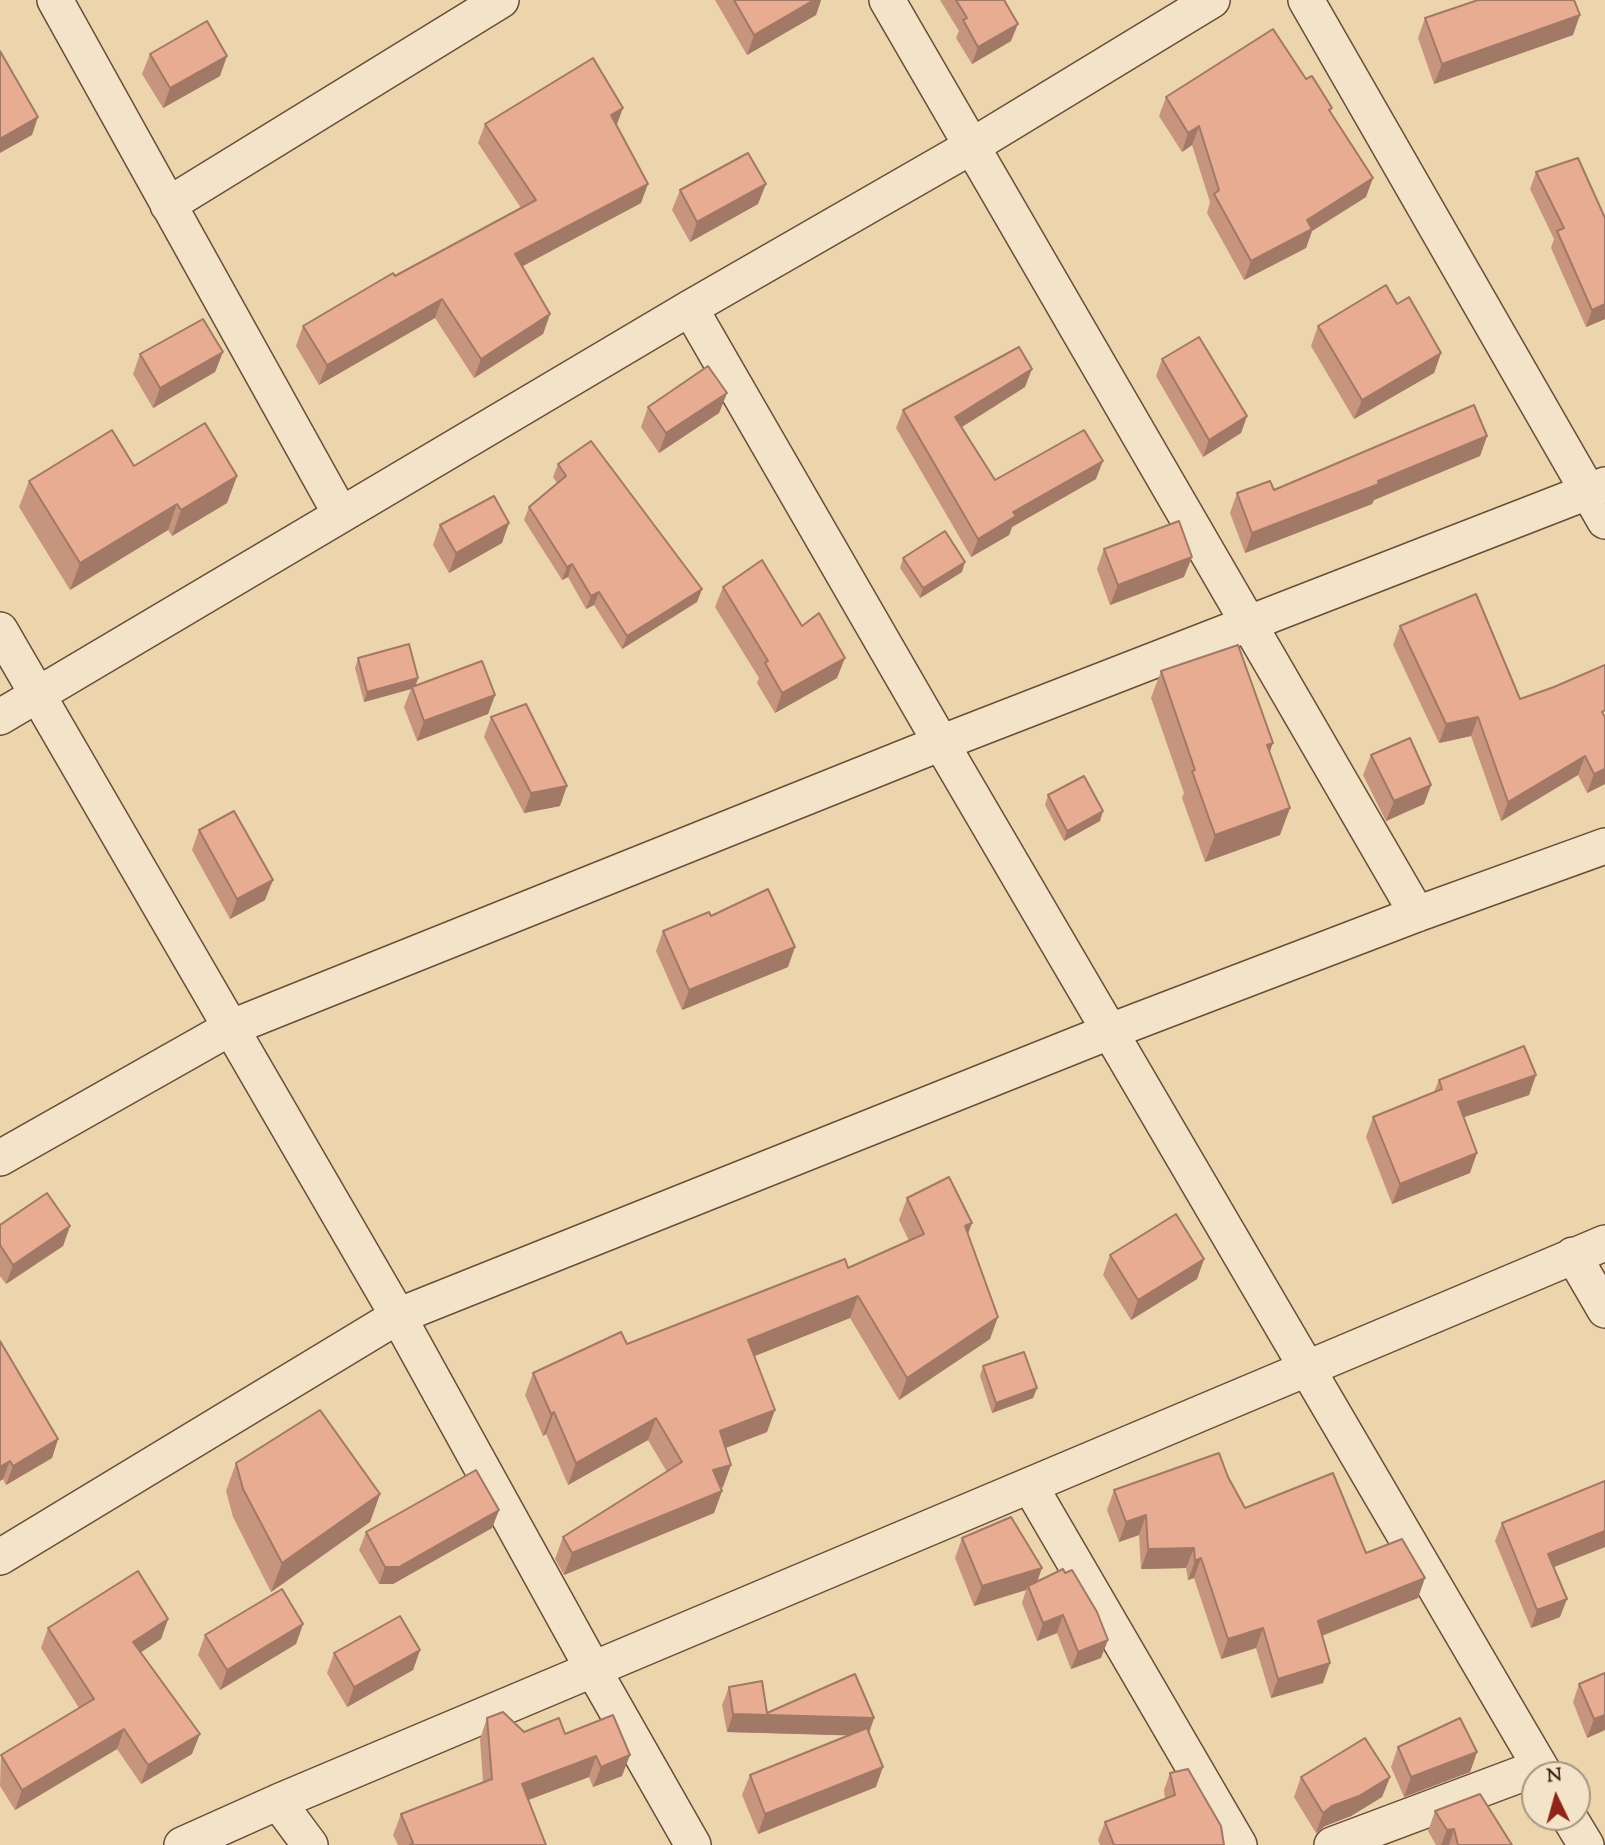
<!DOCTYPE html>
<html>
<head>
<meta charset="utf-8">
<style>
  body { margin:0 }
  #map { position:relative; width:1605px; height:1845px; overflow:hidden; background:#ecd4ac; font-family:"Sorts Mill Goudy",serif }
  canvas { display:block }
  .north { position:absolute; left:1521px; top:1761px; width:70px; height:70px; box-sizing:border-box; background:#f3e3c9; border:2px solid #ab957f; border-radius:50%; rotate:355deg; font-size:19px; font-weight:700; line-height:28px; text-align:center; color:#3e2011 }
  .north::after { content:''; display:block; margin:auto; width:24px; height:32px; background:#8f2418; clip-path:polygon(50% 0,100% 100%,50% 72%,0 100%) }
</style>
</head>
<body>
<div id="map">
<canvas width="1605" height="1845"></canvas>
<div class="north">N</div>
</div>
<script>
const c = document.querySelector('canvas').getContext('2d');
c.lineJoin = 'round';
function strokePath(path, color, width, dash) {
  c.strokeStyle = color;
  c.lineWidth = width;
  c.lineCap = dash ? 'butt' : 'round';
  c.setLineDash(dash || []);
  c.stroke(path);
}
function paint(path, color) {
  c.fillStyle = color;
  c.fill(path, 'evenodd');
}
const minor = new Path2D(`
  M55,0L341,515
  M887,0L1417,914
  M1306,0L1605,521
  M168,205L501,0
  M690,308L941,743L1545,1775
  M0,630L398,1316L594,1671L693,1845
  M0,717L690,308L972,146L1212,0
  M0,1158L230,1028L941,743L1605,485
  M1573,1255L1605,1310
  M1030,1486L1239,1845
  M0,1557L398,1316L1111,1031L1417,914L1605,846
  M278,1802L310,1845
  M1569,1817L1586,1845
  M182,1845L278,1802L1605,1243
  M1332,1845L1540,1767`);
strokePath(minor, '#6a4d38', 38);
strokePath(minor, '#f3e3c9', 35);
paint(new Path2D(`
  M715,0H821L816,15L747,55Z
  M940,0H1004L1011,41L972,64L956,38L959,31Z
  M1425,18L1573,35L1434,84L1418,38Z
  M150,54L220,76L163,108L142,74Z
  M1306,79L1330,112L1366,197L1312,231L1306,248L1244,280L1207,213L1210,202L1192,145L1182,152L1159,116L1166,97Z
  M485,124L617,125L641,203L522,266L550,314L543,334L474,378L435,318L319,385L296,346L303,326L521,208L478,143Z
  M1578,158L1605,319L1586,327L1551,248L1554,239L1530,189L1536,172Z
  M680,190L758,204L690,242L672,210Z
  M1397,304L1441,353L1434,373L1354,419L1311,346L1318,326Z
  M223,352L215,372L153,408L133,374L140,354Z
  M1162,359L1247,416L1241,433L1203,457L1156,376Z
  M1025,387L962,427L995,480L1096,479L1012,527L1009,535L971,557L896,428L903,410Z
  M727,393L719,413L659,453L641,427L648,407Z
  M1487,436L1480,456L1374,500L1372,504L1245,553L1230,513L1237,493L1274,490Z
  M558,464L702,589L697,602L622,649L594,605L586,609L568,577L562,580L524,520L529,507L557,483L553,477Z
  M134,466L237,476L227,503L172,536L168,530L70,590L19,507L29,481Z
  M440,525L502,543L449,573L433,545Z
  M1104,549L1184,577L1110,605L1097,569Z
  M903,558L962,572L920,598L900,568Z
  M723,587L802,626L837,678L775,713L757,683L759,678L715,607Z
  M1400,626L1520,699L1554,687L1605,784L1587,793L1578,775L1501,821L1471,736L1439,743L1393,645Z
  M358,658L415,686L495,695L488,714L417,741L404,707L411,689L364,702L355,668Z
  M1161,671L1269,752L1280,835L1205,862L1182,798L1184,793L1151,698Z
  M491,717L560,806L524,813L484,737Z
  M1371,755L1431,785L1424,804L1386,821L1363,775Z
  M1048,795L1100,821L1064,841L1045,805Z
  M199,830L265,900L230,919L192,850Z
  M711,916L788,967L682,1010L656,951L663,931Z
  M1536,1075L1529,1095L1463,1117L1470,1173L1392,1204L1366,1137L1373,1117L1434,1092L1439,1080Z
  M907,1198L968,1234L990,1339L899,1400L850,1318L754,1356L767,1432L726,1448L723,1487L721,1488L722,1491L714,1513L564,1575L555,1559L563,1537L667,1472L648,1440L568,1485L546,1434L543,1436L525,1395L533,1373L627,1344L848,1268L909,1241L899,1220Z
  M0,1225L70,1226L63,1246L6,1284L0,1276Z
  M1110,1255L1204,1259L1197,1279L1131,1320L1103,1275Z
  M0,1341L58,1439L52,1458L6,1485L3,1479L0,1481Z
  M983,1366L1037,1388L1033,1398L992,1413L980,1376Z
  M236,1463L380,1494L370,1522L271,1592L233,1517L226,1491Z
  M1228,1477L1245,1508L1366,1553L1418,1598L1322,1636L1323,1683L1271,1698L1256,1648L1221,1659L1194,1578L1188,1580L1186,1568L1141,1569L1139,1535L1119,1542L1107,1510L1114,1490Z
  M1605,1481V1547L1554,1567L1560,1617L1531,1628L1495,1541L1502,1523Z
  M499,1510L492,1528L393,1584H379L359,1550L366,1532Z
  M962,1538L1037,1581L1101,1658L1071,1669L1057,1633L1037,1641L1022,1603L1026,1590L974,1606L955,1558Z
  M168,1619L161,1639L141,1652L192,1754L141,1784L117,1749L15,1810L0,1786L1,1755L79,1708L41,1648L48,1628Z
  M303,1624L296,1644L220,1690L198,1655L205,1635Z
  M420,1650L413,1670L347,1707L327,1673L334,1653Z
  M1605,1673V1730L1587,1738L1573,1702L1579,1684Z
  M729,1687L767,1713L874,1718L869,1733L876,1787L758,1834L742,1795L750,1775L848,1735L727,1732L722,1705Z
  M613,1715L622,1776L593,1787L589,1777L528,1800L546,1845H398L393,1835L401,1814L483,1782L480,1739L487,1718L524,1732L565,1734Z
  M1398,1747L1477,1752L1470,1772L1404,1797L1391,1767Z
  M1170,1773L1224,1845H1100L1098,1840L1105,1822L1165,1798L1164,1790Z
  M1301,1777H1390L1382,1797L1351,1816L1325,1826L1316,1833L1294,1797Z
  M1435,1811L1512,1845H1436L1428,1831Z`), '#c7947d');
paint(new Path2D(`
  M814,0H821L816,15L747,55L754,35Z
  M1580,15L1573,35L1434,84L1442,64Z
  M1018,24L1011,41L972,64L978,47Z
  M227,56L220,76L163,108L170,88Z
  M623,108L616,127L611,115Z
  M38,117L32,135L0,153V139Z
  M1199,126L1192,145L1182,152L1188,133Z
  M1373,178L1366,197L1312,231L1306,248L1244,280L1251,261L1307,220Z
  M648,184L641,203L508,274L515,254Z
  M766,184L758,204L690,242L697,222Z
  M442,299L435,318L319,385L327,365Z
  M1605,304V319L1586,327L1592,310Z
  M550,314L543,334L474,378L481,359Z
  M223,352L215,372L153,408L160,388Z
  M1441,353L1434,373L1354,419L1362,400Z
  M1032,369L1025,387L949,435L955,417Z
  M727,393L719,413L659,453L666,433Z
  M1247,416L1241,433L1203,457L1209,440Z
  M1487,436L1480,456L1374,500L1372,504L1245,553L1252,533Z
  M1103,461L1096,479L1012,527L1009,535L971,557L978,539L1013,512Z
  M237,476L227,503L172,536L181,510Z
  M177,504L168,530L70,590L80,563Z
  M509,523L502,543L449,573L456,553Z
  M1192,557L1184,577L1110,605L1118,585Z
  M965,562L962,572L920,598L923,588Z
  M572,564L568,577L562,580L567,567Z
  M702,589L697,602L622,649L627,636Z
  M599,592L594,605L586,609L591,596Z
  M845,658L837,678L775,713L782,693Z
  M418,678L415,688L364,702L367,692Z
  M495,695L488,714L417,741L424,721Z
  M1478,717L1471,736L1439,743L1446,724Z
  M1273,743L1263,770L1267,745Z
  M1585,756L1578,775L1501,821L1508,802Z
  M1605,769V784L1587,793L1594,774Z
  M1431,785L1424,804L1386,821L1394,801Z
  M567,786L560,806L524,813L531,793Z
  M1290,808L1280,835L1205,862L1215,835Z
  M1103,811L1100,821L1064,841L1067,831Z
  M273,880L265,900L230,919L237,899Z
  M795,947L788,967L682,1010L689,990Z
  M1536,1075L1529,1095L1450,1122L1458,1102Z
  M1477,1153L1470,1173L1392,1204L1400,1184Z
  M972,1223L964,1245L965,1226Z
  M70,1226L63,1246L6,1284L13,1265Z
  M1204,1259L1197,1279L1131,1320L1138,1300Z
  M858,1296L850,1318L740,1362L748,1340Z
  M998,1317L990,1339L899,1400L907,1378Z
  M1037,1388L1033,1398L992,1413L996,1403Z
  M775,1410L767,1432L712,1453L720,1431Z
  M554,1412L546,1434L543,1436L551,1414Z
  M656,1418L648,1440L568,1485L576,1463Z
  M58,1439L52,1458L6,1485L13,1466Z
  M10,1461L3,1479L0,1481V1467Z
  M731,1465L723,1487L705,1492L713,1470Z
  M722,1491L714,1513L564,1575L572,1553Z
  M380,1494L370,1522L271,1592L282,1563Z
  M499,1510L492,1528L393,1584H379L385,1567Z
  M1146,1515L1139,1535L1119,1542L1126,1522Z
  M1605,1531V1547L1541,1572L1548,1554Z
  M1194,1548L1186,1568L1141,1569L1148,1549Z
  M1201,1558L1194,1578L1188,1580L1195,1561Z
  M1042,1568L1035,1588L1028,1586L1026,1590L974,1606L982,1586Z
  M1425,1578L1418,1598L1310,1640L1318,1621Z
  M1567,1599L1560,1617L1531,1628L1537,1610Z
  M1063,1615L1057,1633L1037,1641L1043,1623Z
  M168,1619L161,1639L126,1662L133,1642Z
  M303,1624L296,1644L220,1690L227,1670Z
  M1263,1628L1256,1648L1221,1659L1228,1639Z
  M1108,1640L1101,1658L1071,1669L1078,1652Z
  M420,1650L413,1670L347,1707L354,1687Z
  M1330,1663L1323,1683L1271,1698L1278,1679Z
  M733,1714L874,1718L868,1736L727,1732Z
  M1605,1715V1730L1587,1738L1594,1719Z
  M124,1729L117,1749L15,1810L22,1790Z
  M200,1734L192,1754L141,1784L148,1765Z
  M1477,1752L1470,1772L1404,1797L1411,1777Z
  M630,1755L622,1776L593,1787L601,1767Z
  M596,1756L589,1777L515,1805L522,1784Z
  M883,1767L876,1787L758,1834L765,1814Z
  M1390,1777L1382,1797L1351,1816L1325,1826L1316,1833L1323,1813L1332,1806Z
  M1454,1829L1449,1845H1441L1447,1830Z`), '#a27866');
const building = new Path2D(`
  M734,0H814L754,35Z
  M956,0H1004L1018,24L978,47L963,20L967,18Z
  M1478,0H1574L1580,15L1442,64L1425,18Z
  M207,21L227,56L170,88L150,54Z
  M1273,29L1306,79L1312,76L1332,108L1329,110L1373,178L1307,220L1312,229L1251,261L1214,194L1219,190L1199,126L1188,133L1166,97Z
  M0,51L38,117L0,139Z
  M593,58L623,108L611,115L648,184L515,254L550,314L481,359L442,299L327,365L303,326L393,273L395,276L536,200L485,124Z
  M748,153L766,184L697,222L680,190Z
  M1578,158L1605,218V304L1592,310L1557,231L1564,228L1536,172Z
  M1386,285L1397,304L1409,297L1441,353L1362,400L1318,326Z
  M203,319L223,352L160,388L140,354Z
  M1199,337L1247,416L1209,440L1162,359Z
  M1019,347L1032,369L955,417L995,480L1084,430L1103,461L1013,512L1016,516L978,539L903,410Z
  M708,366L727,393L666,433L648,407Z
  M1474,405L1487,436L1378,481L1379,484L1252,533L1237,493L1270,481L1274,490Z
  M205,423L237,476L181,510L177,504L80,563L29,481L112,430L134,466Z
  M591,441L702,589L627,636L599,592L591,596L572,564L567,567L529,507L566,476L558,464Z
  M494,496L509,523L456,553L440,525Z
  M1179,521L1192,557L1118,585L1104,549Z
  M945,531L965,562L923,588L903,558Z
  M762,560L802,626L819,613L845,658L782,693L765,663L768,661L723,587Z
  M1476,594L1520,699L1554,687L1605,665V710L1602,712L1605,717V769L1594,774L1585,756L1508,802L1478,717L1446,724L1400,626Z
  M409,644L418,678L367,692L358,658Z
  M1238,645L1273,743L1267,745L1290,808L1215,835L1192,771L1195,770L1161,671Z
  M482,661L495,695L424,721L412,687Z
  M526,704L567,786L531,793L491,717Z
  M1410,738L1431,785L1394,801L1371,755Z
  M1084,776L1103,811L1067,831L1048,795Z
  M234,811L273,880L237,899L199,830Z
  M768,889L795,947L689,990L663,931L709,912L711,916Z
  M1524,1046L1536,1075L1458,1102L1477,1153L1400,1184L1373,1117L1442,1089L1439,1080Z
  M949,1177L972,1223L965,1226L998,1317L907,1378L858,1296L748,1340L775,1410L720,1431L731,1465L713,1470L722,1491L572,1553L563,1537L682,1462L656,1418L576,1463L554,1412L551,1414L533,1373L621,1332L627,1344L845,1259L848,1268L924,1234L907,1198Z
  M47,1193L70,1226L13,1265L0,1245V1225Z
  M1176,1214L1204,1259L1138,1300L1110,1255Z
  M0,1341L58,1439L13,1466L10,1461L0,1467Z
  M1024,1352L1037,1388L996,1403L983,1366Z
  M320,1410L380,1494L282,1563L243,1489L236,1463Z
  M1219,1453L1228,1477L1245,1508L1333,1473L1366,1553L1402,1539L1425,1578L1318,1621L1330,1663L1278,1679L1263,1628L1228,1639L1201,1558L1195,1561L1194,1548L1148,1549L1146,1515L1126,1522L1114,1490Z
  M476,1470L499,1510L399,1567H385L366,1532Z
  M1605,1481V1531L1548,1554L1567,1599L1537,1610L1502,1523Z
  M1011,1517L1042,1568L982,1586L962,1538Z
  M1063,1569L1065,1573L1072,1570L1097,1612L1108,1640L1078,1652L1063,1615L1043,1623L1028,1586Z
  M138,1571L168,1619L133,1642L200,1734L148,1765L124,1729L22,1790L1,1755L94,1699L48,1628Z
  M282,1589L303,1624L227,1670L205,1635Z
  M400,1616L420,1650L354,1687L334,1653Z
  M1605,1673V1715L1594,1719L1579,1684Z
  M855,1674L874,1718L733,1714L729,1687L762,1681L767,1713Z
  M503,1712L524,1732L559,1718L565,1734L613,1715L630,1755L601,1767L596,1756L522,1784L546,1845H410L413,1843L401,1814L492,1779L487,1718Z
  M1460,1718L1477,1752L1411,1777L1398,1747Z
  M867,1728L883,1767L765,1814L750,1775Z
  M1365,1738L1390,1777L1359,1796L1332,1806L1323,1813L1301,1777Z
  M1188,1769L1221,1826L1224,1845H1114L1105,1822L1175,1795L1170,1773Z
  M1480,1794L1512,1845H1458L1454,1829L1447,1830L1435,1811Z`);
paint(building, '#e7ac91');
strokePath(building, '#a27866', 2);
</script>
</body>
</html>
